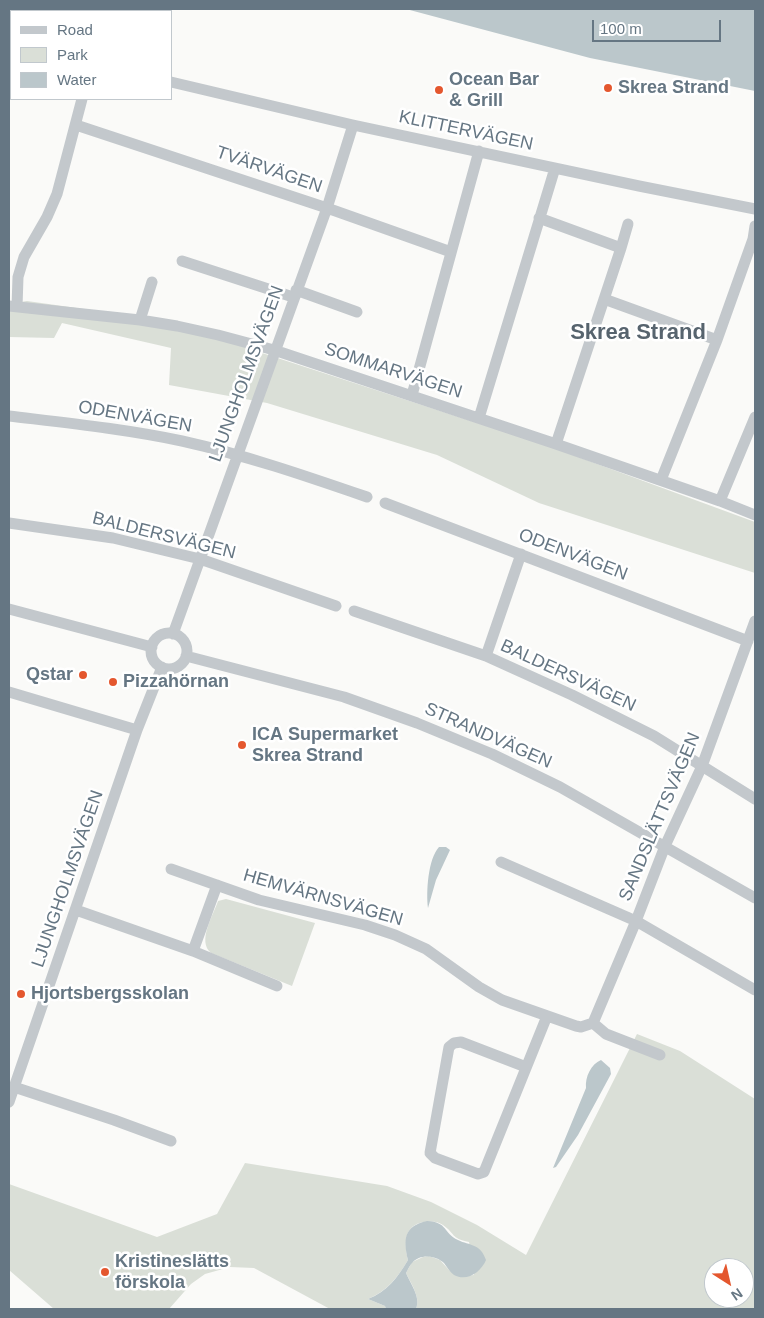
<!DOCTYPE html>
<html>
<head>
<meta charset="utf-8">
<style>
  body { margin:0 }
  #map { position:relative; width:764px; height:1318px; overflow:hidden; background:#fafaf8; font-family:Helvetica,sans-serif }
  canvas { display:block }
  .frame { position:absolute; inset:0; border:10px solid #657683; pointer-events:none }
  .legend { position:absolute; left:10px; top:10px; width:162px; height:90px; box-sizing:border-box; background:#fff; border:1px solid #c1c8cd; margin:0; padding:6px 9px; list-style:none; font-size:15px; color:#657683 }
  .legend li { display:flex; align-items:center; gap:10px; height:25px }
  .legend b { width:25px; border:1px solid #c1c8cd }
  .north { position:absolute; left:704px; top:1258px; width:50px; height:50px; box-sizing:border-box; background:#fff; border:1px solid #c1c8cd; border-radius:50%; rotate:145deg; font-size:14px; font-weight:700; line-height:20px; text-align:center; color:#657683 }
  .north::after { content:''; display:block; margin:auto; width:18px; height:22px; background:#e4572e; clip-path:polygon(50% 0,100% 100%,50% 72%,0 100%) }
  .scale { position:absolute; left:592px; top:20px; width:129px; height:22px; box-sizing:border-box; border:2px solid #657683; border-top:0; padding-left:6px; font-size:15px; line-height:18px; white-space:nowrap; color:#657683; -webkit-text-stroke:4px #fff; paint-order:stroke }
</style>
</head>
<body>
<div id="map">
<canvas width="764" height="1318"></canvas>
<div class="frame"></div>
<ul class="legend">
<li><b style="height:6px;background:#c3c8cc"></b>Road</li>
<li><b style="height:14px;background:#dadfd7"></b>Park</li>
<li><b style="height:14px;background:#bbc7cb"></b>Water</li>
</ul>
<div class="north">N</div>
<div class="scale">100 m</div>
</div>
<script>
const c = document.querySelector('canvas').getContext('2d');
c.lineJoin = 'round';
function paint(path, color) {
  c.fillStyle = color;
  c.fill(path, 'evenodd');
}
function strokePath(path, color, width, dash) {
  c.strokeStyle = color;
  c.lineWidth = width;
  c.lineCap = dash ? 'butt' : 'round';
  c.setLineDash(dash || []);
  c.stroke(path);
}
function drawText(font, color, halo, rows, align = 'center') {
  c.font = font + ' Helvetica,sans-serif';
  c.lineWidth = 5;
  c.setLineDash([]);
  c.textBaseline = 'middle';
  c.strokeStyle = halo;
  c.fillStyle = color;
  for (const [text, x, y, turn = 0] of rows) {
    c.save();
    c.translate(x, y);
    c.rotate((+turn || 0) * Math.PI / 180);
    c.textAlign = isNaN(turn) ? turn : align;
    if (halo) c.strokeText(text, 0, 0);
    c.fillText(text, 0, 0);
    c.restore();
  }
}
paint(new Path2D(`
  M27,301L177,322L259,352L551,447L755,522V573L539,503L437,455L267,403L169,385L171,348L62,323L54,338L9,337V302L14,303Z
  M226,899L315,923L292,986L211,953C197,941 213,916 218,901Z
  M637,1034L680,1051L755,1099V1309H416C421,1297 411,1284 406,1273L412,1262L423,1257L429,1256L440,1260L449,1270L459,1276L474,1275L469,1242C450,1238 456,1234 443,1225C438,1221 430,1221 424,1222C404,1225 404,1243 408,1260C398,1277 387,1291 368,1299L385,1306L386,1309H330L254,1268L230,1267L205,1274L191,1284L169,1309H54L9,1270V1184L157,1237L217,1214L245,1163L387,1186L431,1202L477,1225L526,1255ZM714,1268H744V1298H714Z`), '#dadfd7');
paint(new Path2D(`
  M406,9H755V91L590,58Z
  M439,847H446L450,850L436,880L428,908C426,892 428,859 439,847Z
  M601,1060L610,1068L611,1074L578,1135L556,1167L553,1168L586,1088C585,1077 591,1064 601,1060Z
  M427,1221C448,1222 443,1233 458,1240C470,1246 480,1243 486,1260C481,1272 467,1282 454,1275C450,1272 447,1267 444,1263C435,1255 420,1254 412,1263C409,1266 408,1270 406,1273C411,1285 421,1297 416,1309H386L385,1306L368,1299C387,1292 398,1277 408,1260C403,1239 404,1226 427,1221Z`), '#bbc7cb');
strokePath(new Path2D(`
  M9,27L11,28
  M171,82L353,125L639,186L755,209
  M76,125L327,208L451,252
  M539,218L621,248
  M182,261L293,297
  M296,290L357,312
  M604,299L717,340
  M9,306L140,320L177,326L218,335L274,350L556,444L720,501L755,515
  M17,307L18,277L24,257L47,217L57,194L82,99
  M140,320L152,282
  M412,395L479,151
  M9,416C67,423 125,429 182,441C245,455 306,476 367,497
  M479,418L555,168
  M556,444L621,248L628,224
  M661,480L717,340L753,239L755,226
  M720,501L755,417
  M385,503L748,641
  M9,523L113,538L200,559L336,606
  M9,609L152,647
  M354,611L486,656L572,695L654,736L755,799
  M151 651a18 18 0 1 1 36 0a18 18 0 1 1-36 0Z
  M173,634L327,208L353,125
  M186,656L344,697L417,723L492,754L560,787L755,898
  M486,656L521,554
  M9,692L137,730
  M501,862L636,921L755,990
  M171,869L259,900L365,925L395,935L426,949L479,987L502,1000L576,1026L581,1027L593,1023L606,1034L660,1055
  M76,910L193,951L277,986
  M193,951L217,885
  M593,1023L636,921L665,846L702,766L755,621
  M526,1067L461,1042L454,1043L449,1047L430,1153L435,1158L478,1174L484,1172L547,1016
  M14,1087L114,1120L171,1141
  M9,1102L137,730L162,667`), '#c3c8cc', 11);
for (const [x, y, r, color] of [
  [608,88,5,"#e4572e"],
  [439,90,5,"#e4572e"],
  [83,675,5,"#e4572e"],
  [113,682,5,"#e4572e"],
  [242,745,5,"#e4572e"],
  [21,994,5,"#e4572e"],
  [105,1272,5,"#e4572e"]
]) {
  const dot = new Path2D();
  dot.arc(x, y, r, 0, 2 * Math.PI);
  c.fillStyle = color;
  c.fill(dot);
  strokePath(dot, '#fff', 2);
}
drawText('bold 18px', '#657683', '#fff', [
  ["Ocean Bar",449,80],
  ["& Grill",449,101],
  ["Skrea Strand",618,88],
  ["Qstar",73,675,"right"],
  ["Pizzahörnan",123,682],
  ["ICA Supermarket",252,735],
  ["Skrea Strand",252,756],
  ["Hjortsbergsskolan",31,994],
  ["Kristineslätts",115,1262],
  ["förskola",115,1283]
], 'left');
drawText('18px', '#657683', '#fff', [
  ["KLITTERVÄGEN",466,131,12],
  ["TVÄRVÄGEN",269,170,19],
  ["SOMMARVÄGEN",393,371,18],
  ["LJUNGHOLMSVÄGEN",247,374,-70],
  ["ODENVÄGEN",135,417,10],
  ["BALDERSVÄGEN",164,536,14],
  ["ODENVÄGEN",573,555,21],
  ["BALDERSVÄGEN",568,676,25],
  ["STRANDVÄGEN",488,736,24],
  ["SANDSLÄTTSVÄGEN",660,817,-67],
  ["LJUNGHOLMSVÄGEN",68,879,-71],
  ["HEMVÄRNSVÄGEN",323,898,16]
]);
drawText('bold 22px', '#57646e', '#fff', [
  ["Skrea Strand",638,333]
]);
</script>
</body>
</html>
